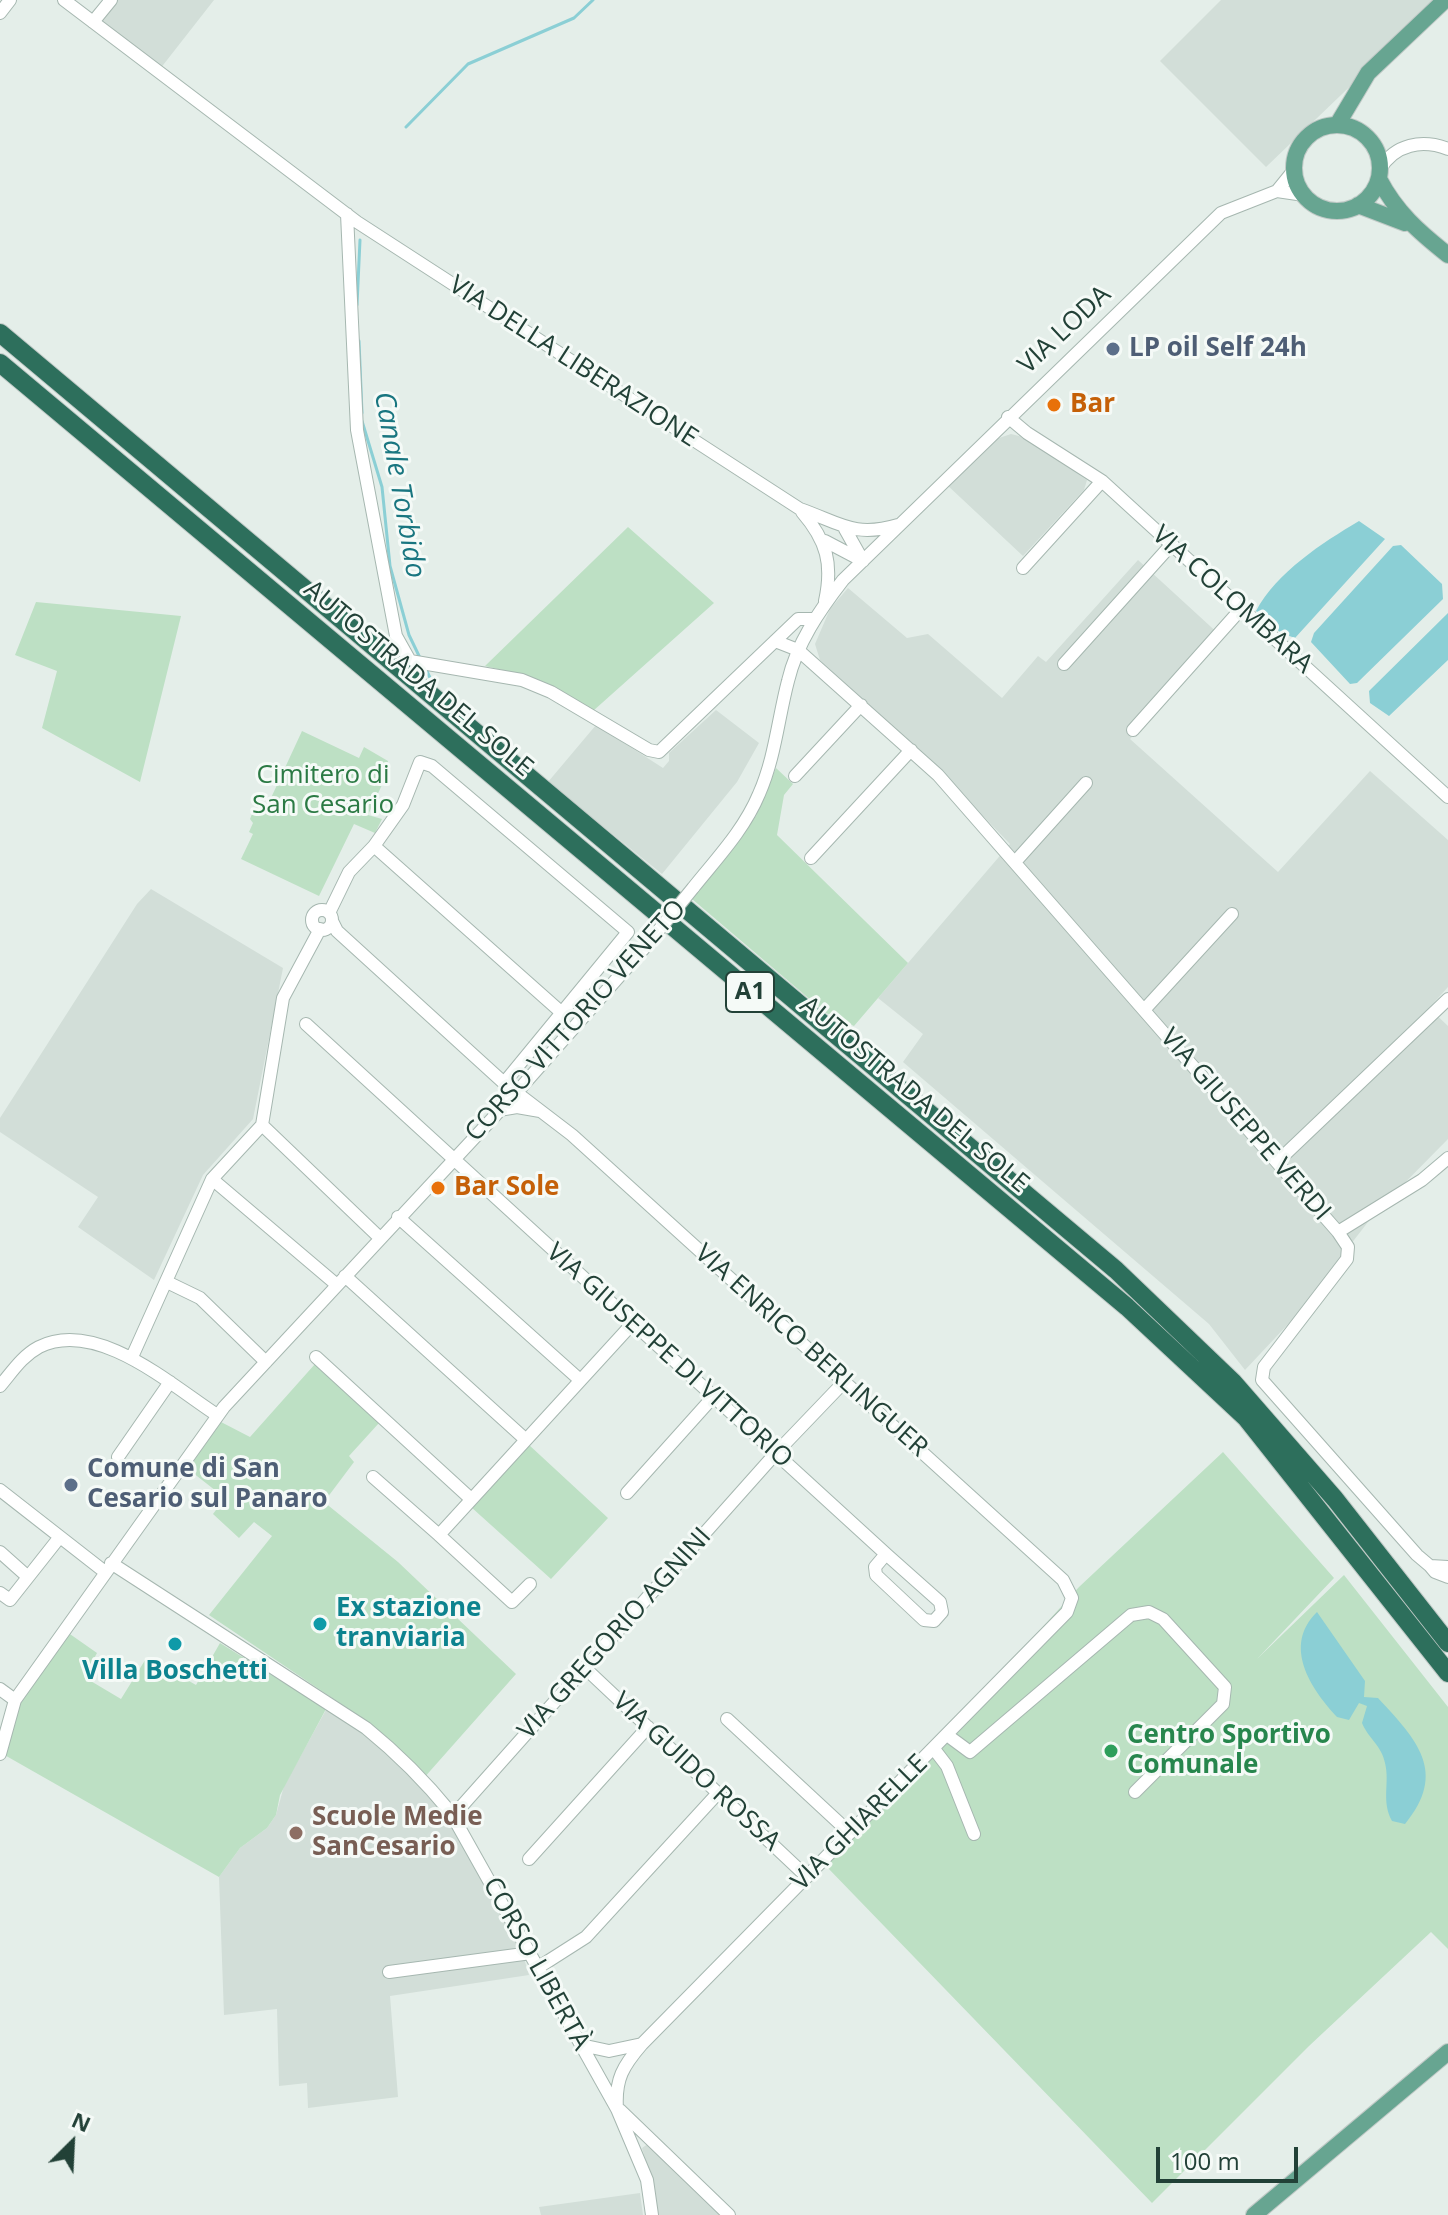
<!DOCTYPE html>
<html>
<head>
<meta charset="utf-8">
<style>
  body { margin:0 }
  #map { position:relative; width:1448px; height:2215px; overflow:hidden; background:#e4eee9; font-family:"Open Sans",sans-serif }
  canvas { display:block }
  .north { position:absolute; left:32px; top:2103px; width:80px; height:80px; -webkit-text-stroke:6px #f5faf7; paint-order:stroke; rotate:24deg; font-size:22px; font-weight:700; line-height:32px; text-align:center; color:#224137 }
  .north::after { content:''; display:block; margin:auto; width:28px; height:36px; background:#224137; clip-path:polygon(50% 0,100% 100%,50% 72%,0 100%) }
  .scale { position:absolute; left:1156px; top:2147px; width:142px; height:36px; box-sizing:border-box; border:4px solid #224137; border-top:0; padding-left:10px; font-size:24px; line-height:28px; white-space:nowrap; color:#224137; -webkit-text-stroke:6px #f5faf7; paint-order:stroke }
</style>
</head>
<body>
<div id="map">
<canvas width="1448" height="2215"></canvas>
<div class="north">N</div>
<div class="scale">100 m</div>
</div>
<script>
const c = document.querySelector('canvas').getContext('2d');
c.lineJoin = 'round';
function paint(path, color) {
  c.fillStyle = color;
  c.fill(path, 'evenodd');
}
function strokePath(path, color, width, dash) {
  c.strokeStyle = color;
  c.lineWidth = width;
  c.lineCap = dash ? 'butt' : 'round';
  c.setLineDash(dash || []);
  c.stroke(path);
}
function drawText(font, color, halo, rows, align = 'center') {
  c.font = font + ' "Open Sans",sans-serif';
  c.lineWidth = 6;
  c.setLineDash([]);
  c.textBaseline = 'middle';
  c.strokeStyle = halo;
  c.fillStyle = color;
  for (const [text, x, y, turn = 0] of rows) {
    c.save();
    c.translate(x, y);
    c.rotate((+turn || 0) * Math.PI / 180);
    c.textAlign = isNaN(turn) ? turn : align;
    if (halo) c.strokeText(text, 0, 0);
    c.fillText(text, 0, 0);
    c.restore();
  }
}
paint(new Path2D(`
  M113,0H214L160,69L95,21Z
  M1221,0H1440L1266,167L1160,61Z
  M1011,434L1023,437L1087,480L1084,490L1023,556L946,484L993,440Z
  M1138,560L1222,637L1130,739L1278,872L1370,771L1448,840V987L1429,1008L1448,1026V1139L1375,1213L1291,1321L1245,1370L1209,1324L903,1062L923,1034L878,998L1010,844L930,761L820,660L815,644L830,609L848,588L907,638L928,634L1002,698L1038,656L1046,662Z
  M716,710L759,743L737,782L662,874L548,782L596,725L663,768L669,761V753Z
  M151,889L283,968L253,1119L203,1175L154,1280L78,1227L98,1197L0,1132V1118L137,904Z
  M332,1699L396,1752L452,1821L518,1938L529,1975L390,1996L398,2097L308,2108L307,2083L279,2086L277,2009L224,2015L219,1877L240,1848L267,1828L276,1815L284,1786Z
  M652,2141L731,2215H657L655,2191L642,2148Z
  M640,2193L643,2215H541L539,2207Z`), '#d2ded8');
paint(new Path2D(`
  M628,527L714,603L593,711L515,673L485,666Z
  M36,602L181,616L140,782L42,728L57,671L15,655Z
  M302,731L359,758L364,747L388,761L387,774L368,815L382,819L375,833L354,824L319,896L241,859L253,834L249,832L253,823L250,819L252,814L264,813Z
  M776,768L793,784L784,795L777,835L908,963L854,1026L826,1013L692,899L756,816Z
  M315,1364L379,1423L349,1456L354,1462L324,1502L398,1562L516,1674L423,1779L350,1710L209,1615L272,1536L254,1522L239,1538L213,1514L225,1498L188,1469L221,1422L250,1437Z
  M528,1444L608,1518L551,1579L471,1507Z
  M1223,1452L1334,1578L1257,1659L1344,1575L1448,1707V1949L1431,1932L1309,2046L1152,2203L826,1866L1079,1587Z
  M67,1632L97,1653L84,1677L121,1699L147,1657L196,1685L220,1643L326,1709L280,1795L276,1815L267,1828L240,1848L219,1877L1,1753L22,1694Z`), '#bde0c4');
paint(new Path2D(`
  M1359,521L1385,539L1295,638L1281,633L1256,611C1277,572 1322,543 1359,521Z
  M1401,545L1442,584L1443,599L1357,683L1350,684L1311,642L1314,633L1393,546Z
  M1448,613V660L1389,716L1370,703L1369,691Z
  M1317,1612L1365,1681L1364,1697L1378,1698C1417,1740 1448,1772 1405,1824L1392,1821C1381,1801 1390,1783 1385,1763C1382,1746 1368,1738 1362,1723L1367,1706L1359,1703L1349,1720L1337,1717C1311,1689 1282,1646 1317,1612Z`), '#8bcfd5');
strokePath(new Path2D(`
  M406,127L468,64L574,18L593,0
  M357,305L360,240
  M359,341L362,413
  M362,421L382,487L390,566L409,635L421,660
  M425,667L432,682`), '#8bcfd5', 3);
const minor = new Path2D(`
  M64,0L357,222L800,509C840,523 854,538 898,525
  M0,13L10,0
  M93,22L111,0
  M1380,169C1395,144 1422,139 1448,149
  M1277,191L1294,170
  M347,214L357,430L396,636L410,661L522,680L551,692L649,750L659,752L798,619H814
  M1008,417L1027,433L1102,481L1448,797
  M802,512C827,541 833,564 825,601
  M845,529L863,561
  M825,541L863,561
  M1023,568L1102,481
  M775,641L798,650L938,775L1338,1232L1348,1247L1347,1259L1264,1367L1262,1380L1417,1555L1430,1566L1448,1567
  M1064,664L1171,545
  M1133,730L1241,609
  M795,776L861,705
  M374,846L562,1013
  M811,858L911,750
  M1015,862L1086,783
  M693,888C717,858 744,830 759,794C775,758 778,719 788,681C797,643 819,611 843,580L1221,213L1277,191L1304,195
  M312 920a10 10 0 1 1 20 0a10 10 0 1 1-20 0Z
  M329,913L349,872L374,846L403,805L420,762L432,766L628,932L504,1083
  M332,921L337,931L504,1083L572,1135L1063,1580L1072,1598L1067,1612L642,2044C623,2066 615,2079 617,2109
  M1144,1010L1232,914
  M306,1024L886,1554L875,1567L876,1575L924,1620L934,1621L942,1612L940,1602L886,1554
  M499,1110L517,1107L540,1111
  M262,1125L380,1238
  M1277,1162L1448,999
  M212,1179L337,1285
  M398,1217L580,1380
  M1338,1232L1422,1180L1448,1158
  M345,1276L525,1439
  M167,1282L200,1298L266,1362
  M132,1357L212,1179L262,1125L283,998L320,929
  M316,1357L471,1499
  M0,1386C12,1372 22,1356 39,1347C97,1318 172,1386 217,1415
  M118,1457L170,1382
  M373,1477L439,1535
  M0,1490L105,1572
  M627,1493L714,1396
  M0,1552L28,1577
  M111,1563L366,1728C398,1754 425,1781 451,1813L617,2109L647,2180L652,2215
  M1430,1566L1435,1572L1448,1577
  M530,1584L512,1602L439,1535L633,1323
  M0,1593L10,1600L59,1538
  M585,1668L807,1877
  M0,1689L15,1700
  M727,1719L850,1833
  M947,1735L970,1752L1131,1615L1149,1612L1163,1619L1225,1687L1223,1704L1135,1792
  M934,1749L947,1766L974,1834
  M0,1754L15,1700L224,1407L517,1092L645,947
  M451,1813L460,1808L776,1453L845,1381
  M529,1859L648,1727
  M539,1967L586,1937L718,1793
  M389,1972L531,1953
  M581,2045L609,2051L642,2044
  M620,2110L729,2215`);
const major = new Path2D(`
  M1337,125L1368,73L1445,0
  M1294 168a43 43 0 1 1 86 0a43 43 0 1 1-86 0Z
  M1379,179C1396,212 1419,232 1448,255
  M1358,205L1405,223
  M1254,2215L1448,2052`);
const highway = new Path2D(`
  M0,333L1116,1270L1233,1382L1335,1499L1448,1643
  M0,363L1127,1307L1246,1418L1448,1673`);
strokePath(minor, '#a6b7b0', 14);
strokePath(major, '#c1cac7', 18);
strokePath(highway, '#c1cac7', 20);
strokePath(minor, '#fff', 12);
strokePath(major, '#67a591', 16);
strokePath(highway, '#2d6f5c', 18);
const minorBridge = new Path2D(`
  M645,947L693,888`);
strokePath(minorBridge, '#a6b7b0', 14, []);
strokePath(minorBridge, '#fff', 12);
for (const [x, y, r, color] of [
  [1113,349,8,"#5c6f8a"],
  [1054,405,8,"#e8710a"],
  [438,1188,8,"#e8710a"],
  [71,1485,8,"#5c6f8a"],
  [320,1624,8,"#0f9aa8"],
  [175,1644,8,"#0f9aa8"],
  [1111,1751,8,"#2e9e5b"],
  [296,1833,8,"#8d6e63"]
]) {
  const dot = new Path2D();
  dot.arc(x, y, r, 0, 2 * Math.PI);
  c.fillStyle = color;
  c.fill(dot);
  strokePath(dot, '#f5faf7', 3);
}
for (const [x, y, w] of [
  [750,992,48]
]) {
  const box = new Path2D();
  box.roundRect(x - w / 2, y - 20, w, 40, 6);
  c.fillStyle = '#f5faf7';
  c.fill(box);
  strokePath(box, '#224137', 2);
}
drawText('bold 24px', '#224137', null, [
  ["A1",750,992]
]);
drawText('26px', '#224137', '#f5faf7', [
  ["VIA LODA",1065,330,-43],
  ["VIA DELLA LIBERAZIONE",573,362,33],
  ["VIA COLOMBARA",1232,600,42],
  ["AUTOSTRADA DEL SOLE",418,679,40],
  ["CORSO VITTORIO VENETO",576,1021,-48],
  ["AUTOSTRADA DEL SOLE",914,1095,40],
  ["VIA GIUSEPPE VERDI",1245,1125,49],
  ["VIA ENRICO BERLINGUER",811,1351,42],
  ["VIA GIUSEPPE DI VITTORIO",669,1356,42],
  ["VIA GREGORIO AGNINI",615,1634,-48],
  ["VIA GUIDO ROSSA",696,1772,43],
  ["VIA GHIARELLE",860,1823,-45],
  ["CORSO LIBERTÀ",536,1964,61]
]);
drawText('bold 26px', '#4e5e75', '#f5faf7', [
  ["LP oil Self 24h",1129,349],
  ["Comune di San",87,1470],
  ["Cesario sul Panaro",87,1500]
], 'left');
drawText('bold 26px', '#c56008', '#f5faf7', [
  ["Bar",1070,405],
  ["Bar Sole",454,1188]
], 'left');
drawText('26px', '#2b7a44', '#f5faf7', [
  ["Cimitero di",323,776],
  ["San Cesario",323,806]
]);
drawText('bold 26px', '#0d838f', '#f5faf7', [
  ["Ex stazione",336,1609],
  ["tranviaria",336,1639],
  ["Villa Boschetti",175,1672,"center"]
], 'left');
drawText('bold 26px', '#27864d', '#f5faf7', [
  ["Centro Sportivo",1127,1736],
  ["Comunale",1127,1766]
], 'left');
drawText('bold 26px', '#785e54', '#f5faf7', [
  ["Scuole Medie",312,1818],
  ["SanCesario",312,1848]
], 'left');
drawText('italic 28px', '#197680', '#f5faf7', [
  ["Canale Torbido",399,485,80]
]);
</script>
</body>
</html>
